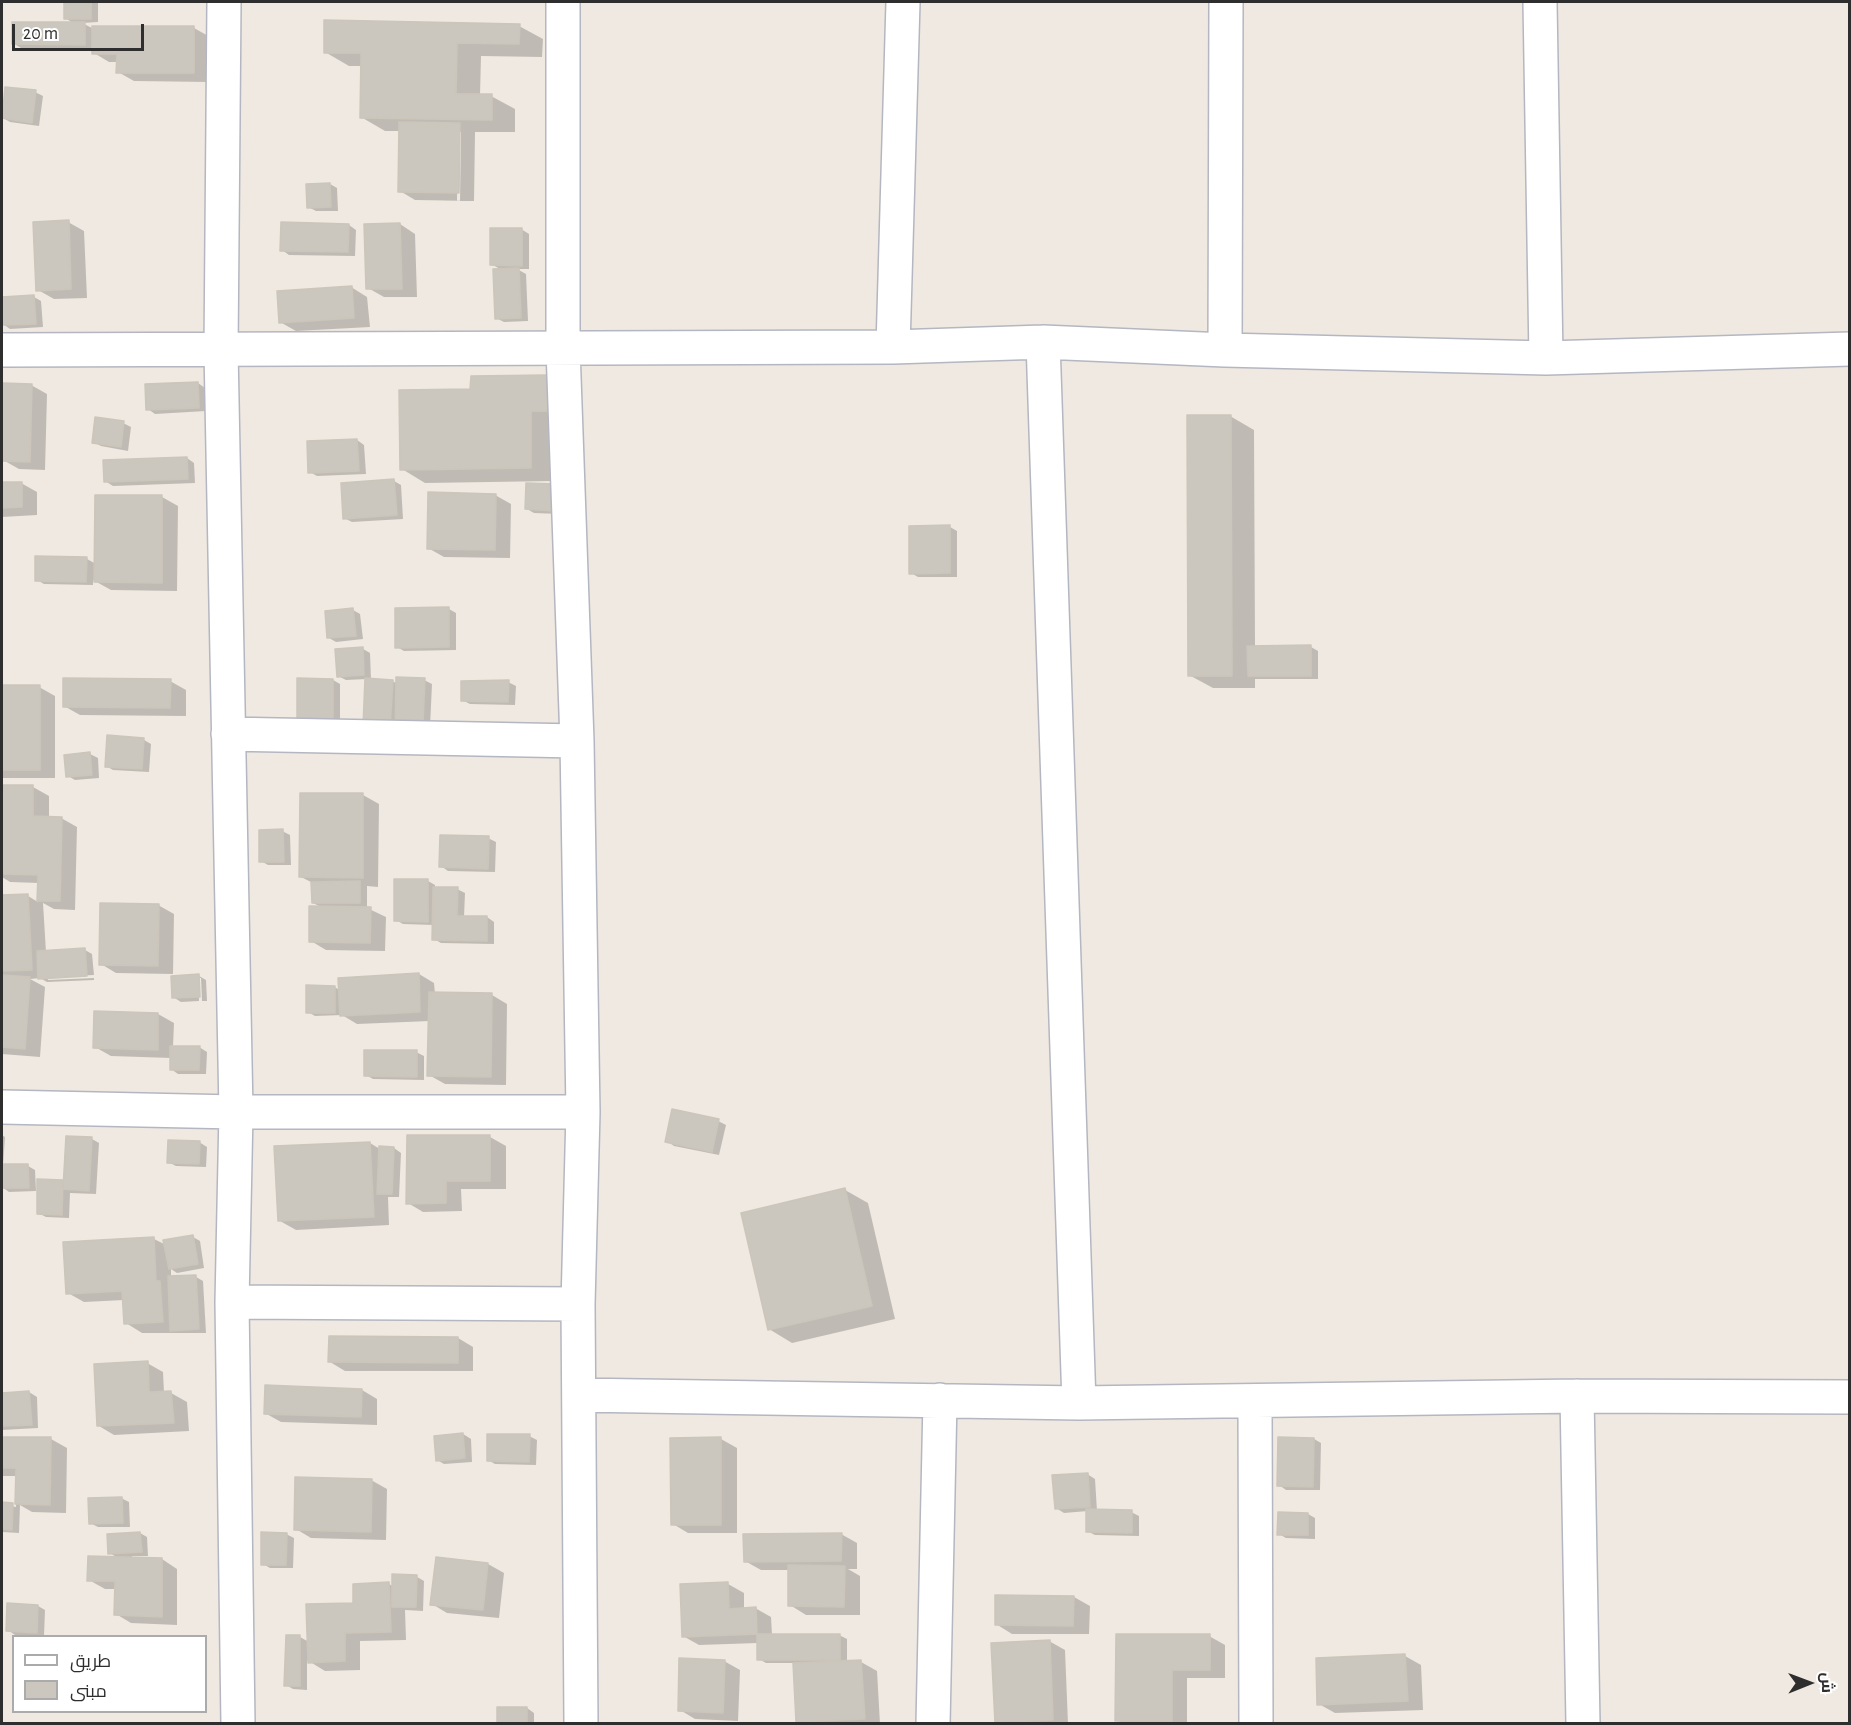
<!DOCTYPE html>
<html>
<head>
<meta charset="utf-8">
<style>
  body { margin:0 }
  #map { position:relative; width:1851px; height:1725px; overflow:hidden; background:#efe9e1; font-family:"Alegreya Sans",Cairo,sans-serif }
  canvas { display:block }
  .frame { position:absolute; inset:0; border:3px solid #2e2e2e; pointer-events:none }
  .legend { position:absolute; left:12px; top:1635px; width:195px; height:78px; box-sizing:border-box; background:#fff; border:2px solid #ababab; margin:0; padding:8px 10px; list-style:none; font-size:18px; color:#2e2e2e }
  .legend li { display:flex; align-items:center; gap:12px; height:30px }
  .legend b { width:30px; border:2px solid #ababab }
  .north { position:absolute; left:1779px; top:1653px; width:60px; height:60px; -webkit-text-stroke:4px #fff; paint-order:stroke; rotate:89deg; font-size:16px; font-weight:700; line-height:24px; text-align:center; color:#2e2e2e }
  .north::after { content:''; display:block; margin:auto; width:21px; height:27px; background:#2e2e2e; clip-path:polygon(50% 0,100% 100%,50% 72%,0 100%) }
  .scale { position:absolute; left:12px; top:24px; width:132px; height:27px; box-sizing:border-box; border:3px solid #2e2e2e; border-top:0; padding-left:8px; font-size:18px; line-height:21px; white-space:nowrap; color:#2e2e2e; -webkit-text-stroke:4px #fff; paint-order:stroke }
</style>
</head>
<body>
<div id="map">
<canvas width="1851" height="1725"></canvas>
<div class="frame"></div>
<ul class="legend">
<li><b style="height:8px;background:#fff"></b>طريق</li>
<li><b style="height:16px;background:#cbc7bf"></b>مبنى</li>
</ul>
<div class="north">ش</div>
<div class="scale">20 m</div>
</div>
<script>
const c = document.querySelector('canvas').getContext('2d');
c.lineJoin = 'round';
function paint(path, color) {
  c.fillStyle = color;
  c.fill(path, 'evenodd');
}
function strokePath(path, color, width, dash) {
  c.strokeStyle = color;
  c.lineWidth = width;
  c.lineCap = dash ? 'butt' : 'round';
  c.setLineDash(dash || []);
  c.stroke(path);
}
paint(new Path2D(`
  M65,2H98V22L82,23L94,29L194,28L210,37L209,82L134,81L118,72V62H109L94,53V48H21L13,43L75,24L65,18Z
  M519,26L543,39L542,57L481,56L480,96H491L515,109V132H475L474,201L415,200L400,191V131H385L361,117L362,66H349L325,52ZM458,132H461L460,201H457Z
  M35,92L43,96L39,126L10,122L3,118Z
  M330,184L337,188L338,211H316L308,207Z
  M68,222L84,231L87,298L54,299L38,290Z
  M400,224L415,234L417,297H384L368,288Z
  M349,225L356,230L355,256L289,255L282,250Z
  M521,229L529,234V269H517L526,274L528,321L504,322L496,318L502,270L491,264Z
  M351,287L367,297L370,327L296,331L280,322Z
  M34,297L41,301L43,327L10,329L3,324L2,298Z
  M547,376L554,481L425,483L402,469L471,390Z
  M198,383L205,388L206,411L155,414L148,409Z
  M2,385H31L47,394L45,470L19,469L3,460Z
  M1230,416L1254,430L1255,647H1311L1318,651V679H1255V688H1213L1189,675Z
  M123,423L131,427L128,451L101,446L93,442Z
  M357,440L364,445L366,474L317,476L310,472Z
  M187,458L194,463L195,483L113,486L105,481Z
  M394,481L401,485L403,519L352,522L344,518Z
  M21,483L37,492V515L2,517V484Z
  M528,485L561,514L534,513L527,509Z
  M495,495L511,504L510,558L444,557L428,548Z
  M162,497L178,506L177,591L111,590L93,580V585L44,584L37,580L87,559L96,564Z
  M950,527L957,531V577H918L911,573Z
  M449,609L456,613V650L404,651L397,647Z
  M353,610L360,614L363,639L336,642L329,638Z
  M363,649L370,653L371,680L392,681L398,684L424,680L432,684L429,749L404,748L367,679L346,680L338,676Z
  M333,680L340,684V732L306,731Z
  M170,681L186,690V716L80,715L64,706Z
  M508,682L516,686L515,705L470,704L462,700Z
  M2,687H39L55,696V778H2Z
  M144,740L151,744L149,772L113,770L106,766Z
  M90,754L98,758L99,778L75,780L68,776Z
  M2,786L33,787L49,796V818H61L77,827L75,910L54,909L43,903L46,952L85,950L92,954L94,975L48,977V980L94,978V980L47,982L40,978L30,979L45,987L40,1057L2,1054V897L28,896L38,902L39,883L10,882L2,877Z
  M302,794L363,795L379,804L378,887L367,886V908L386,917L385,951L326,950L311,941L321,907L313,903V883L301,877Z
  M282,831L290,835L291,865H268L261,861Z
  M488,838L496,842L495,872L448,871L441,866Z
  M428,881L435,885V889H457L465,893L464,917H487L494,922V944L441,943L434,939V925L403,924L396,920Z
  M158,905L174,914L173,974L116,973L101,964Z
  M419,974L434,983L435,994L492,995L507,1004L506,1085L445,1084L429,1075L430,1021L357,1024L342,1015L315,1016L308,1012L334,987L340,990Z
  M199,976L206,980L207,1001H202L201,978H198L199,1001L181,1002L173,997Z
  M158,1014L174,1023L173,1047H199L207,1052L206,1074H178L171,1069V1058L111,1056L95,1047Z
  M416,1052L424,1056V1080L373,1079L366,1075Z
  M718,1121L726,1125L719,1155L674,1146L667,1141Z
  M2,1135L5,1137L3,1166H28L35,1170L36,1191L9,1192L2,1187Z
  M490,1137L506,1146V1189H461L462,1211L423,1212L408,1203Z
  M92,1139L99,1143L96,1194L70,1193L69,1218L46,1217L38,1213L39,1181L65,1182Z
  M199,1142L207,1147L206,1167L176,1166L168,1162Z
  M370,1143L380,1149L394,1148L401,1153L399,1197H388L389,1225L296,1230L280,1221Z
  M845,1190L868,1203L895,1319L792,1343L769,1329Z
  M193,1237L200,1241L204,1268L177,1273L171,1269V1277H196L203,1281L206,1333H142L126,1323L124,1300L84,1302L68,1293L154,1239L166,1245Z
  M458,1338L473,1347V1371H345L330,1362Z
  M147,1363L163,1372L164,1393H171L187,1402L189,1431L114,1435L99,1426Z
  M362,1390L377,1399V1425L281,1422L265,1413Z
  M29,1392L37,1397L38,1428L2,1430V1394Z
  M463,1434L471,1439L472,1462L444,1464L437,1460L435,1437Z
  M529,1436L537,1440L536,1465L495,1464L488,1460Z
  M2,1438L51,1439L67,1448L66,1513L32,1512L20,1505L19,1533L2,1532V1504L16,1507L17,1476H2Z
  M721,1439L737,1448V1533H688L673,1524Z
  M1314,1439L1321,1443L1320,1490H1286L1279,1485Z
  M1087,1474L1095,1479L1097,1511L1131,1512L1139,1516V1536L1095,1535L1087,1531L1088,1511L1064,1513L1056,1508Z
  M371,1480L387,1489L386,1540L311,1538L296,1529Z
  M121,1498L129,1502L130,1527H98L90,1523Z
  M1308,1514L1315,1518V1539L1286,1538L1279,1534Z
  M140,1533L147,1537L148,1556H132V1559H162L177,1569V1625L131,1623L116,1614V1589H105L89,1580L119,1559L110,1553Z
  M286,1534L294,1538L293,1568H270L263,1564Z
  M841,1534L857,1543V1569H848L860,1576V1615H806L790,1605V1570H761L745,1561Z
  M437,1559L488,1564L504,1573L499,1618L447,1613L432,1604Z
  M417,1577L424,1581L423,1611L405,1610L406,1640L360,1641V1670L325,1671L307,1660V1690L293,1689L286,1685L300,1637L309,1642L354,1604L389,1584L394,1587Z
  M728,1584L744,1593V1609L755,1608L771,1617L772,1635H839L847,1639V1662H861L877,1671L880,1724H802L798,1721L795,1663H766L759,1659L758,1643L699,1645L683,1636Z
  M996,1596L1074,1597L1090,1606L1089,1634H1012L996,1624Z
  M38,1606L45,1610L44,1636L15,1635L8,1630Z
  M1209,1636L1225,1645V1678H1187V1724H1123L1117,1720Z
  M1049,1641L1065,1650L1068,1724L997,1722Z
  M1405,1656L1421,1665L1423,1710L1335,1713L1319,1704Z
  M724,1661L740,1670L738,1721L695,1719L680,1710Z
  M527,1708L534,1713V1724H499Z`), '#0003');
const building = new Path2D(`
  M64,2H91V19H64Z
  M324,20L520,24L519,44L457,43L456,94H492V120L360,118L361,53H324Z
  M12,22H85V45L12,44Z
  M92,26H194V73H116L117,54H92Z
  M5,87L36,90L32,123L2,118Z
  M399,122L460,123L459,193L398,192Z
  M330,183L331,207L307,208L306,184Z
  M69,220L71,289L36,291L33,222Z
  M281,222L349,224L348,252L280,251Z
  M400,223L402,289H366L364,224Z
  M490,228H522V266L490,265Z
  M519,268L521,318L495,319L493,269Z
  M352,286L354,318L279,323L277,291Z
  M34,295L36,324L2,325V297Z
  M548,375V411H531V468L400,470L399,390L470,389L471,376Z
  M198,382L199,408L146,410L145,384Z
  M2,383L32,384L30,462L2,461Z
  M1187,415H1231L1232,676H1188Z
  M95,417L124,421L121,447L92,443Z
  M357,439L359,471L308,473L307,441Z
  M187,457L188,479L104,482L103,460Z
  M394,479L397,515L343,519L341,483Z
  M2,482H22V507L2,508Z
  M526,483L555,484L554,511L525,509Z
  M428,492L496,494L495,550L427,549Z
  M95,495H162V583L94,582Z
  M950,525V573L909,574V526Z
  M35,556L87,557L86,582L35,581Z
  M449,607V647L395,648V608Z
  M353,608L356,636L327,638L325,611Z
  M1311,645V676H1248L1247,646Z
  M363,647L364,675L337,677L335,649Z
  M396,677L425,678L422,745H395Z
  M63,678L171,679L170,708L63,707Z
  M297,678L333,679V729L297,728Z
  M365,678L393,680L390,728L363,727Z
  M509,680L508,702L461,701V681Z
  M2,685H40V770H2Z
  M107,735L144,738L142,769L105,767Z
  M90,752L92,775L66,777L64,755Z
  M2,785H33V816L62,817L60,901H37L38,875L2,874Z
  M300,793H363V878L299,877Z
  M283,829L284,862H259V830Z
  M440,835L489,836L488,869L439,867Z
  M394,879H428V922L394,921Z
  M360,881V903H312L311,882Z
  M433,887H458L457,916H487V941L432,940Z
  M28,894L32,970L2,971V895Z
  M100,903L159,904L158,966L99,965Z
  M309,906L371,907L370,943L309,942Z
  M85,948L87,976L38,979L37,951Z
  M419,973L420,1012L340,1016L338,978Z
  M199,974L200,997L172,998L171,976Z
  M2,975L30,977L25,1049L2,1047Z
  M306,985L335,986V1013H306Z
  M429,992L492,993L491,1077L427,1076Z
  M94,1011L158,1013V1050L93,1048Z
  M170,1046H200L199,1070H170Z
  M364,1050H417V1077L364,1076Z
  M672,1109L719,1119L712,1152L665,1142Z
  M407,1135H490V1181H446V1203L406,1204Z
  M66,1136L92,1137L89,1191L63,1189Z
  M168,1140L200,1141L199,1164L167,1163Z
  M370,1142L374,1217L278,1221L274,1146Z
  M379,1146L394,1147L392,1194H377Z
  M2,1164H28L29,1188H2Z
  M37,1179L63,1180L62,1215L37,1214Z
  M845,1188L872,1306L768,1330L741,1213Z
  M193,1235L198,1264L169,1269L163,1240Z
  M154,1237L156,1281H160L163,1322L124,1324L122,1291L66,1294L63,1242Z
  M196,1275L199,1329L170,1331L168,1276Z
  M329,1336L458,1337V1363L328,1362Z
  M148,1361L149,1392L171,1391L174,1423L97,1426L94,1364Z
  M265,1385L362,1389L361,1417L264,1414Z
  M29,1391L32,1425L2,1426V1393Z
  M463,1433L465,1458L436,1461L434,1436Z
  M487,1434H530L529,1462L487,1461Z
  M2,1437H51L50,1505L15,1504L16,1468H2Z
  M721,1437V1525H671L670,1438Z
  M1278,1437L1314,1438L1313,1487L1277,1486Z
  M1088,1473L1090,1507L1055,1509L1052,1475Z
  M295,1477L372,1479L371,1532L294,1530Z
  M122,1497L123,1523L89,1524L88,1498Z
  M2,1502L13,1503L12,1530L2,1529Z
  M1086,1509L1132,1510V1533L1086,1532Z
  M1278,1512L1308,1513V1535H1277Z
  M140,1532L142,1552L108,1554L107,1534Z
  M261,1532L287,1533L286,1565H261Z
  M842,1533L841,1561L744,1562L743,1534Z
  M88,1556L162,1558V1617L114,1615L115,1581H87Z
  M436,1557L488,1563L483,1610L430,1605Z
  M788,1565L845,1566L844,1607L788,1606Z
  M392,1574L417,1575L416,1607H392Z
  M389,1582L391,1632L345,1633V1661L308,1663L306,1604L353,1603V1584Z
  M728,1582L729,1609L756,1607L757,1634L682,1637L680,1584Z
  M995,1595L1074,1596L1073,1626L995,1625Z
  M7,1603L38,1605L37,1633L6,1631Z
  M757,1634H840V1660H757Z
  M1116,1634H1210V1670H1172V1721H1115Z
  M286,1635H300V1686H284Z
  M1050,1640L1053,1720L995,1723L991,1643Z
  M1405,1654L1408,1701L1317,1705L1316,1658Z
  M679,1658L725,1660L723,1713L678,1711Z
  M861,1660L865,1719L796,1722L793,1663Z
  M497,1707H527V1724H497Z`);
paint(building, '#cbc7bf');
strokePath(building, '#cbc5ba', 1.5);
const minor = new Path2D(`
  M224,2L221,350L236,1112L232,1302L238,1724
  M563,2V349L577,741L583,1112L578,1304L581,1724
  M1540,2L1546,358
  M1043,342L1079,1403
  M893,347L903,2
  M2,350L893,347L1043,342L1225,350L1546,358L1850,349
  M1225,350L1226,2
  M228,734L577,741
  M2,1107L236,1112H583
  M232,1302L578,1304
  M579,1395L1079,1403L1577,1396L1850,1397
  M1577,1396L1583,1724
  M1255,1403L1256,1724
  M933,1724L940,1400`);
strokePath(minor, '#b4b7c1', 36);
strokePath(minor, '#fff', 33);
</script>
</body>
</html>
